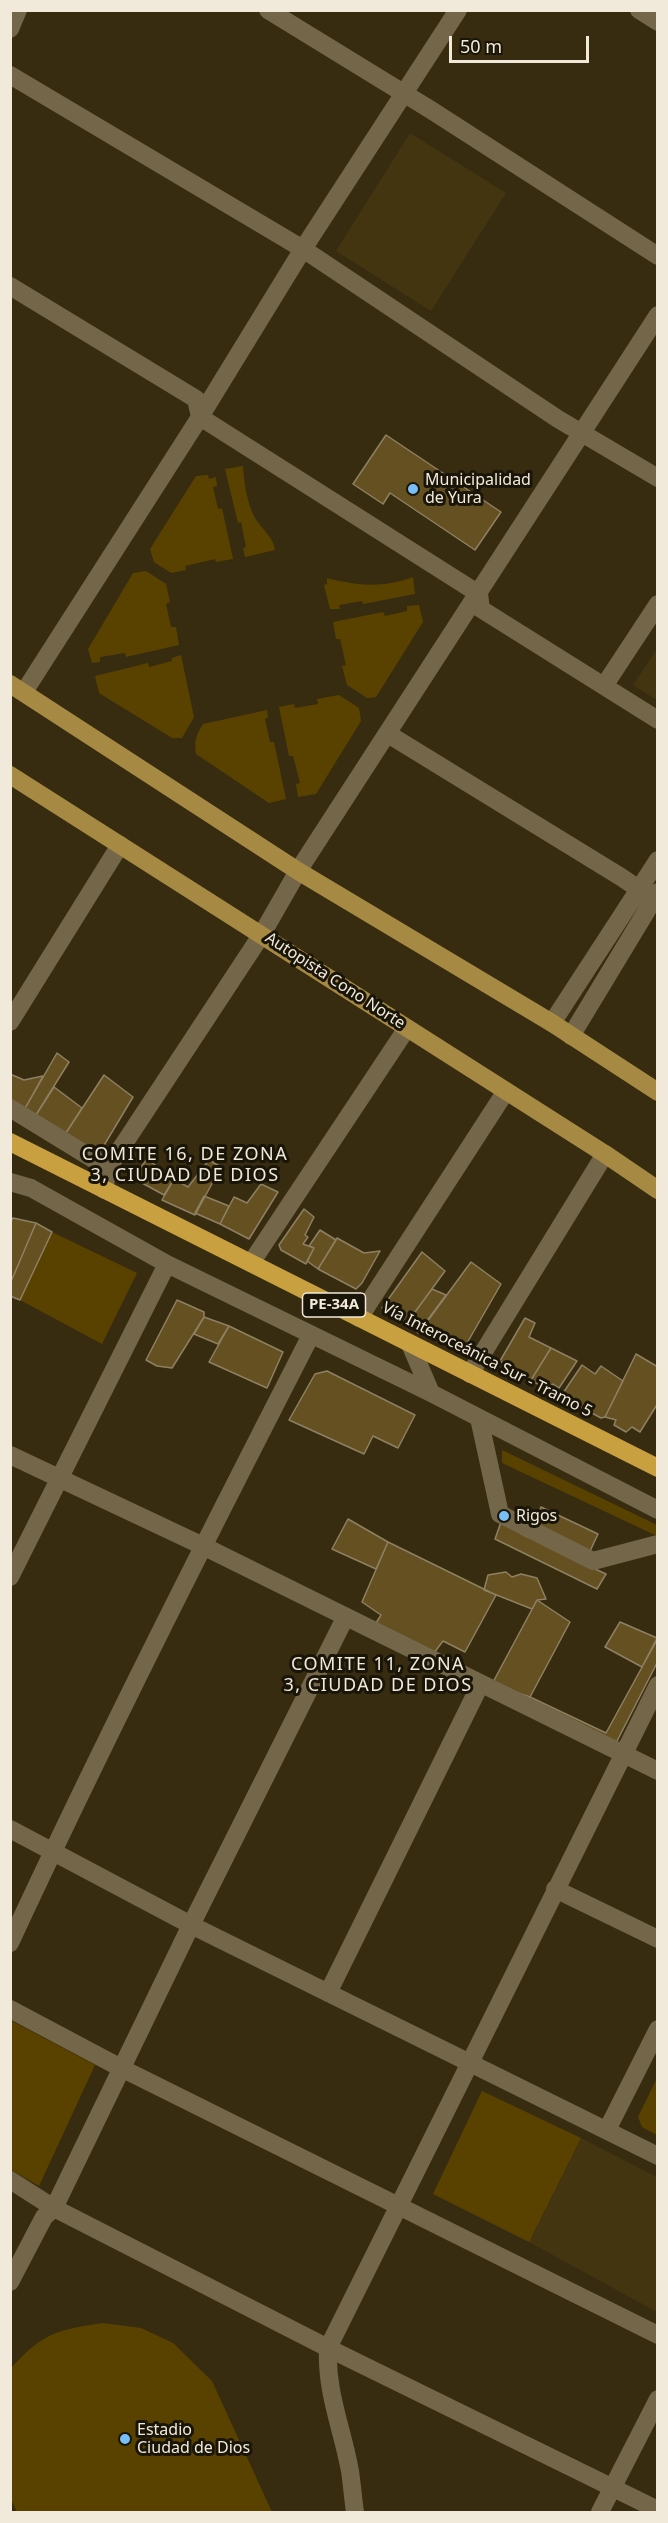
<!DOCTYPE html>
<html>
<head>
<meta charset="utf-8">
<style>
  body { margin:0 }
  #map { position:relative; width:668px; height:2523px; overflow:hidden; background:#372c10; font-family:"Noto Sans",sans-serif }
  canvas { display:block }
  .frame { position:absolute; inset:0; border:12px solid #f1e9d9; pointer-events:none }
  .scale { position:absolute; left:449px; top:36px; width:140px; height:27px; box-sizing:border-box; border:3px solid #f1e9d9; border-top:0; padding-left:8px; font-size:18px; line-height:21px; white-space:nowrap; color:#f1e9d9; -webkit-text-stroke:4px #1a1509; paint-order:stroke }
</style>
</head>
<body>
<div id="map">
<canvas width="668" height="2523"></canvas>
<div class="frame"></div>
<div class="scale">50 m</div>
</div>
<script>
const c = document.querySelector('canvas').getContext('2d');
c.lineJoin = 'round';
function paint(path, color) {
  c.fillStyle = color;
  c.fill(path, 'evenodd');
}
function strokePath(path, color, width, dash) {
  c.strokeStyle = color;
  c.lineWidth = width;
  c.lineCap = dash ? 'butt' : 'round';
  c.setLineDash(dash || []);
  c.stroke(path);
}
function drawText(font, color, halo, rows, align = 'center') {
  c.font = font + ' "Noto Sans",sans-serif';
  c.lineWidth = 6;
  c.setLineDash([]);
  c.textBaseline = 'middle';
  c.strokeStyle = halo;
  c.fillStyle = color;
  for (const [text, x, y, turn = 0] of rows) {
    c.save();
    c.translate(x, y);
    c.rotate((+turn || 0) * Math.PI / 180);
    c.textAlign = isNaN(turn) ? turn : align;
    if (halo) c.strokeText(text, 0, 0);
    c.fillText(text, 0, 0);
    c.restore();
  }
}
paint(new Path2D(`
  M410,133L506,193L431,311L336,251Z
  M657,649V700L633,685Z
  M581,2138L657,2177V2312L529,2242Z`), '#443511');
paint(new Path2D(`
  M243,466C244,483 247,503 255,518C261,528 274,538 275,550L245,557L243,548L246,547L241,522L238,523L225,469Z
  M208,475L209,479L216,477L217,486L213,487L218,509L222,508L233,559L216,562L215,559L185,566L186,570L171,573L154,562L150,549L196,476Z
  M146,571L166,584L170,602L166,604L171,627H176L179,645L126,657L125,653L100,657V662L92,663L88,649L133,573Z
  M413,577L415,594L363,604L362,601L339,605L340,609H330L324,585L327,584V578C355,586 385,588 413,577Z
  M419,605L423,622L376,697L367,698L347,685L342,666L346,665L340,639H336L333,622L383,612L385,616L407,611V606Z
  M181,655L194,717L182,738H172L99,693L95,676L148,663L149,667L172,661V658Z
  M339,695L359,708L361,721L316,794L298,797L296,784L300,783L293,756H289L279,707L294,704L295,708L318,704L317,699Z
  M267,710L268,717L265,719L270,742H274L286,799L269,803L196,754C194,741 196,735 203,724Z
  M52,1232L137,1273L102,1344L20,1300Z
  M502,1450L657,1525V1536L502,1463Z
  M10,2020L95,2065L39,2186L11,2170Z
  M657,2078V2135L642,2127L638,2117Z
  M482,2091L581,2138L529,2242L433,2194Z
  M103,2323L141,2328L173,2343L212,2381L272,2512H17L10,2497L11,2368C43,2333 56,2330 103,2323Z`), '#594200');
const building = new Path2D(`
  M386,435L501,512L475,550L390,493L383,504L353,484Z
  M57,1053L69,1062L34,1118L23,1112Z
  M10,1074L24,1080L43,1076L23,1112L10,1106Z
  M104,1075L133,1097L97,1157L62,1139Z
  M54,1087L82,1108L62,1139L34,1118Z
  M147,1159L174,1179L164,1195L133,1178Z
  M209,1160L221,1167L195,1215L162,1200L174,1179L188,1187Z
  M261,1184L278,1192L249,1239L220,1224L234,1197L247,1203Z
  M204,1196L229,1206L220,1224L195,1213Z
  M304,1209L314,1217L305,1235L308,1237L303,1244L314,1248L306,1264L281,1250L279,1245Z
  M13,1218L36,1223L10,1284V1223Z
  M36,1223L52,1232L20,1300L10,1296V1284Z
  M320,1230L336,1240L318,1269L307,1261L314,1248L309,1246Z
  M337,1238L364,1253L380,1251L362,1283L356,1289L318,1269Z
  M422,1252L445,1271L407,1323L382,1308Z
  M471,1262L501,1284L463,1350L424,1326Z
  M432,1289L446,1295L418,1333L407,1323Z
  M177,1300L204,1312V1317L172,1368L157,1366L146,1360Z
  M204,1317L229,1326L218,1344L194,1334Z
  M525,1318L535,1323L529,1337L551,1348L531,1380L500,1361Z
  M229,1326L283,1352L267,1388L209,1362Z
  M551,1348L577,1361L559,1388L553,1384L546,1389L531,1380Z
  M636,1354L658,1367V1403L640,1432L632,1427L626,1432L614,1425L616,1420L605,1417Z
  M582,1365L595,1374L601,1366L623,1381L605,1417L601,1418L561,1396Z
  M327,1371L415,1415L398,1448L373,1436L364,1454L289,1420L315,1374Z
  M541,1507L598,1534L584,1564L606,1574L597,1589L495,1539L501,1522L527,1537Z
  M348,1519L388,1542L376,1569L332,1549Z
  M388,1542L496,1595L465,1652L443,1641L434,1653L376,1623L381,1615L362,1602Z
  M506,1572L512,1577L521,1574L537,1578L546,1599L537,1600L532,1609L484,1590L488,1575Z
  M537,1600L570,1622L530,1697L492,1684Z
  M620,1622L657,1638L642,1667L605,1647Z
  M658,1638V1661L615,1745L522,1706L530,1697L606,1733Z`);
paint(building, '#645020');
strokePath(building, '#8e8063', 1.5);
strokePath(new Path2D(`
  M268,10L431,110L658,256
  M639,10L658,22
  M10,29L18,10
  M10,75L303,249L558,419L658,478
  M10,286L196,399L200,417L479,594L481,609L658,720
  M604,686L658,604
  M24,692L200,417L303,249L458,10
  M388,734L621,877L658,902
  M10,1022L120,845
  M552,1023L658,860
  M571,1036L658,892
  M10,1108L108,1168
  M10,1182L31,1188L167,1264L431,1393L658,1510
  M104,1190L108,1168L262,934L298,871L658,315
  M251,1263L407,1028
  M359,1318L506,1091
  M410,1344L431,1393
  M470,1374L605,1154
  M479,1418L500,1514L593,1561L658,1544
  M10,1455L203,1546L658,1771
  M10,1577L167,1264
  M10,1829L191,1925L658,2156
  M555,1889L658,1939
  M10,1943C105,1738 208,1536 311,1335
  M328,1993L480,1685
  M10,2009L121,2068L658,2335
  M607,2130L658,2029
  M10,2180L54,2208L328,2348L658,2510
  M10,2282L44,2217L54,2208L191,1925L345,1618
  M355,2512C353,2499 352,2484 350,2471C342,2427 326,2393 328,2348L658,1685
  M600,2512L658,2399`), '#736649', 18);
strokePath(new Path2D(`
  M10,684L298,871L552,1023L658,1092
  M10,775L605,1154L658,1190`), '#a68943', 18);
strokePath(new Path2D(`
  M10,1142L658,1468`), '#c8a03f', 18);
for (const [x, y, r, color] of [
  [413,489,6,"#78bff8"],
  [504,1516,6,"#78bff8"],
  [125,2439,6,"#78bff8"]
]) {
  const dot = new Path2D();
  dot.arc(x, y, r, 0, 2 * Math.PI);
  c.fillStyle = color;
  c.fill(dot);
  strokePath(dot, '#1a1509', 2);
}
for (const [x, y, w] of [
  [334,1305,63]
]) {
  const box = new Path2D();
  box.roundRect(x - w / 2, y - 12, w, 24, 4.5);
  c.fillStyle = '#1a1509';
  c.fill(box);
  strokePath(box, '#f1e9d9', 1.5);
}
drawText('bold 15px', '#f1e9d9', null, [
  ["PE-34A",334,1305]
]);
drawText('16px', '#f1e9d9', '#1a1509', [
  ["Municipalidad",425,480],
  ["de Yura",425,498],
  ["Rigos",516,1516],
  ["Estadio",137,2430],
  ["Ciudad de Dios",137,2448]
], 'left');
drawText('16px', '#f1e9d9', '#1a1509', [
  ["Autopista Cono Norte",335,981,33],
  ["Vía Interoceánica Sur - Tramo 5",487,1360,27]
]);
c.letterSpacing = '1.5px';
drawText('18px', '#f1e9d9', '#1a1509', [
  ["COMITE 16, DE ZONA",185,1155],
  ["3, CIUDAD DE DIOS",185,1176],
  ["COMITE 11, ZONA",378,1665],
  ["3, CIUDAD DE DIOS",378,1686]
]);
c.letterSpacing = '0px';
</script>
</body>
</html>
